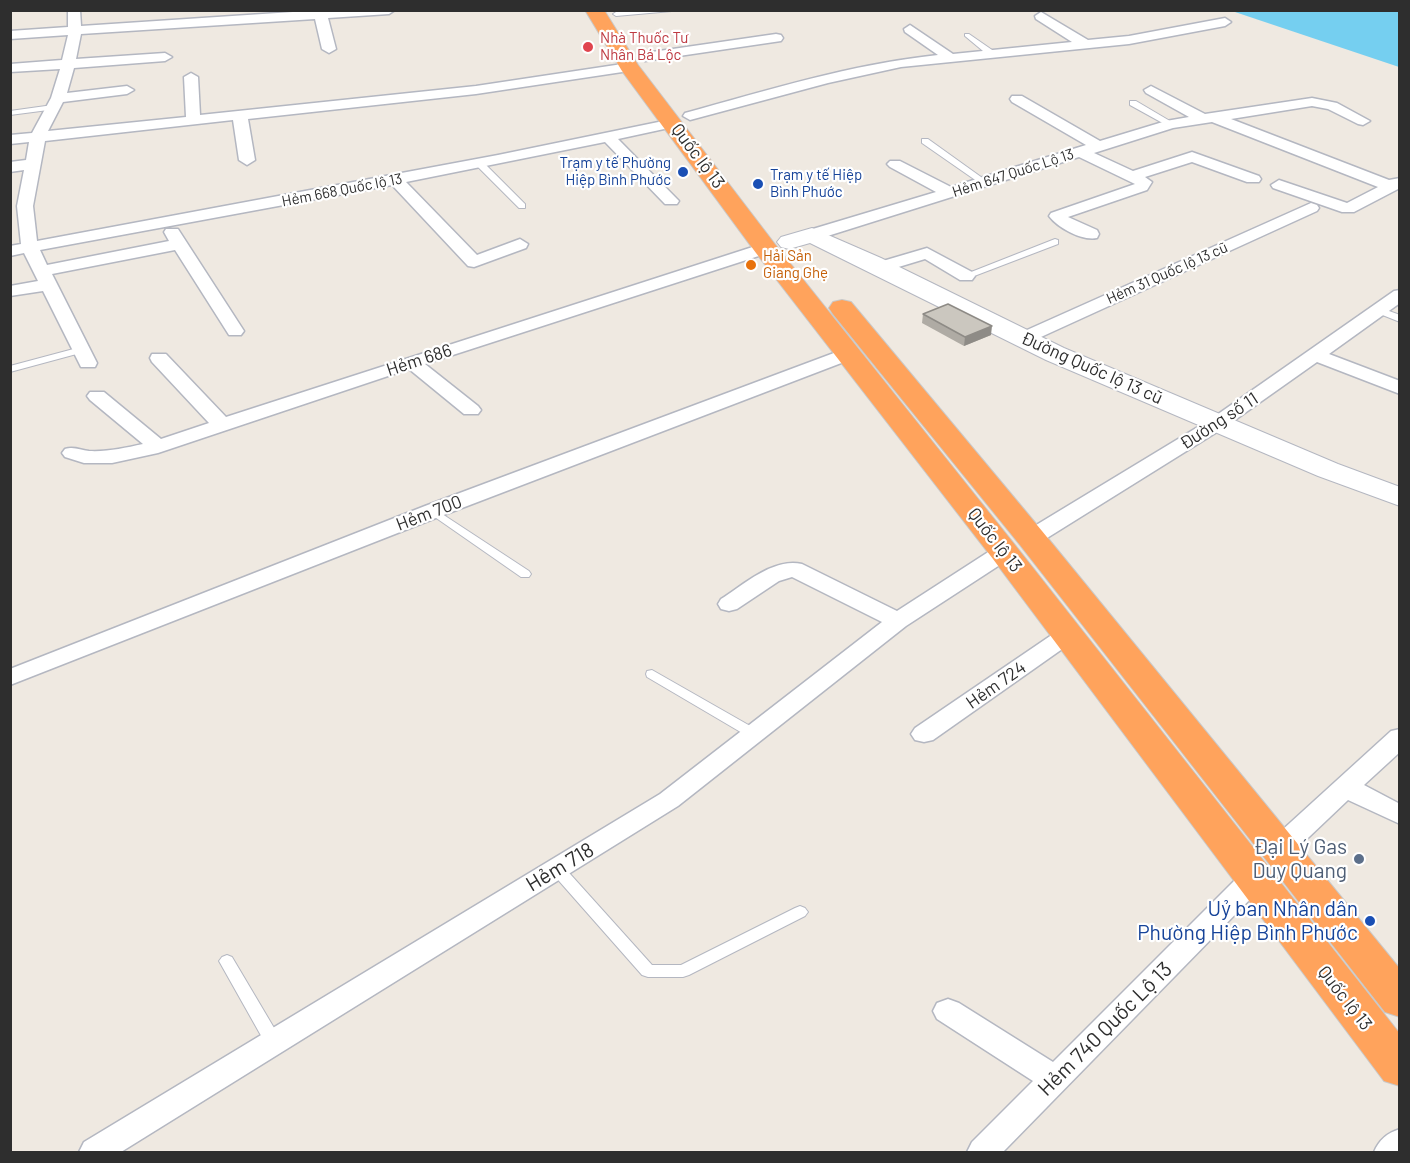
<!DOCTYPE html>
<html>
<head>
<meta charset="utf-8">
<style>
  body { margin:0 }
  #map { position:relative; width:1410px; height:1163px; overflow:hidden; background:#efe9e1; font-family:Barlow,sans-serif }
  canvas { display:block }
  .frame { position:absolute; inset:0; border:12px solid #2e2e2e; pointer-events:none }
</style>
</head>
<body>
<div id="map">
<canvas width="1410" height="1163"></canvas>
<div class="frame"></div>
</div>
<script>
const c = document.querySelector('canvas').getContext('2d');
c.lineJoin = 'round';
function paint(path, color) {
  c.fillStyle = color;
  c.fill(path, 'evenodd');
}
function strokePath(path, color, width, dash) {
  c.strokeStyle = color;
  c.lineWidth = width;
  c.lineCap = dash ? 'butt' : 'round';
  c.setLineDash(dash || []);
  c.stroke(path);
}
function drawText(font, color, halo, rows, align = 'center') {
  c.font = font + ' Barlow,sans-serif';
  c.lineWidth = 4.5;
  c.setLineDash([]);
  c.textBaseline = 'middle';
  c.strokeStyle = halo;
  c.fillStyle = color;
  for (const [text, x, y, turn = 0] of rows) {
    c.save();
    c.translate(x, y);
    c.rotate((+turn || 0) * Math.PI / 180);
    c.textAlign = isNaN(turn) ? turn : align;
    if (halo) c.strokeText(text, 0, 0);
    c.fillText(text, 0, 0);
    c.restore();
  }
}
paint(new Path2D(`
  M1232,11H1399V67Z`), '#75cff0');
const lane = new Path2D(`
  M639,10H683L616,16L613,14L616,12Z
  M965,34H969L995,52V56H989L965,36Z
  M1130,101H1136L1175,124L1168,126L1130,105Z
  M53,105L57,107L56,109L10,115V111Z
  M922,139H928L988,182L981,184L922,143Z
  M477,162H483L525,204V208H519L477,166Z
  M1055,239L1058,240V244L969,278H963L961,276Z
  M1378,307L1400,315V322L1375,312V308Z
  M81,347L84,348V352L10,372V366Z
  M433,508L529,571L531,574L529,577H521L429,513L427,511Z
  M652,670L759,731L761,734L759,737H749L647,677L646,674L647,671Z
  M557,864L562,865L652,965H681L795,908L800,906L805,908L808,912L805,916L689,975L683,977H648L642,975L552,873L550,869L552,865Z
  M227,955L232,957L280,1038L282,1043L280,1048L274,1049L268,1048L219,961L222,957Z`);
const street = new Path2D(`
  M68,10H80L81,26L323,10H395L389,14L328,18L336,49L329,53L322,49L315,19L81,34L76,59L165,53L172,57L165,61L74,68L67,93L127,86L134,90L127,94L63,102L48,131L186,117L184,77L191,73L198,77L200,115L476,86L629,63L636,67L629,71L476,94L248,119L255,160L247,165L239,160L233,120L45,141L33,206L37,241L498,155L673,119L678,120L680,123L678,126L618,139L679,201L677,204H665L605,142L406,182L477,255L520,239L528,244L526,248L474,267L468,266L392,185L40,250L47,265L169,241L164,232L166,229H178L244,331L241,335H229L175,250L52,274L97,363L95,367H81L43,291L10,296V286L38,281L24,253L10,256V246L21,244L17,206L24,170L10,172V162L26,160L29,142L10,144V135L32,133L51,98L60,69L10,72V64L62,60L68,35L10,39V31L68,27Z
  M1041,12L1088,40L1129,36L1225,18L1231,22L1225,26L1129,44L901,67L828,83L690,120L683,116L685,113C768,90 852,64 938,55L905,32L904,29L910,25L953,54L1072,42L1036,19L1035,16Z
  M776,34L781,35L783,38L781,41L645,61L638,57L645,53Z
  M1151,86L1205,114L1312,98L1337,103L1370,121L1363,125L1358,124L1328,109L1312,106L1231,119L1389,180L1400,178V188L1354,212H1342L1273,188L1271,185L1279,180L1347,203L1378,187L1212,122L1173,128L1094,153L1133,171L1192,152L1259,176L1261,179L1259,182H1247L1192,162L1145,177L1152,182L1147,190L1068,217L1097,230L1099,234L1097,238C1082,241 1058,228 1049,216L1051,213L1135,184L1079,157L818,239L812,240L804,235L806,231L936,192L890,167L887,164L890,161H900L951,187L1086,145L1012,102L1010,99L1012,96H1022L1100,141L1166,121L1189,117L1146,93L1144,90Z
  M1311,203L1317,205L1319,208L1317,211L1030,342H1018L1015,338L1018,334Z
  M765,243L773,248L771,252L425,364L478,406L481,410L478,414H464L409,369L158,453L112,463H84L65,457L62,453L65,449C74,446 80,450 89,451C107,452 124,448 143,444L90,400L87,396L90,392H104L161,439L209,423L152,362L150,358L152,354H166L226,417Z
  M927,248L972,272L975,276L972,280H960L925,259L882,272L876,271L873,267L876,263Z
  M1400,290V303L1329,354L1400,381V394L1317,362L1225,427L1039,543L1031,545L1023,543L1020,538L1023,533L1211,419L1394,291Z
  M850,347L857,349L859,353L857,357L441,516L10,685V669L425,506Z
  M1004,545L1012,547L1015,552L1012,557L906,626L678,806L121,1152H79L84,1142L660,794L882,622L792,577L779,581L737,609L729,611L721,609L718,604L721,599C743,585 774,557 802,564L897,611L996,547Z
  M1067,628L1075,630L1079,635L1075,640L933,740L924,742L915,740L911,734L915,728L1059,630Z
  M1400,729V752L1364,785L1400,804V824L1348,800L1289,856L1279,859L1269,856L1265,849L1269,842L1391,731Z
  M1253,869L1263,872L1267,879L1263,886L1003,1152H967L972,1142L1033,1081L937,1019L933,1011L937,1003L948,999L959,1003L1053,1062L1243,872Z
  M1400,1129V1152H1374C1379,1140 1387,1133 1400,1129Z`);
const secondary = new Path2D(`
  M812,228L881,258L1064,348L1338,464L1400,487V506L1318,476L1046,360L810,243L789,249L781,247L777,242L781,237Z`);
const highway = new Path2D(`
  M585,10H604L638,65L774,243L1015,545L1400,1034V1086L1384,1081L993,559L756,253L622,71Z
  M842,300L851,302L1042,531L1400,969V1017L1385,1012L1020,545L833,314L829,308L833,302Z`);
strokePath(lane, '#b4b7c1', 2);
strokePath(street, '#b4b7c1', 3);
strokePath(secondary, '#b4b7c1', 2);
strokePath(highway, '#c9c9c9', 2);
paint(lane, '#fff');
paint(street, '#fff');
paint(secondary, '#fff');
paint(highway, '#ffa35c');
paint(new Path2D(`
  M923,314L991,335L964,346L922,323Z`), '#afaba4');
paint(new Path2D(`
  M992,326L991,335L964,346L965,337Z`), '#8e8b86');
const building = new Path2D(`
  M948,304L992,326L965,337L923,314Z`);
paint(building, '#cbc7bf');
strokePath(building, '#8e8b86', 1.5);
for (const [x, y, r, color] of [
  [588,47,6,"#e0444e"],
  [683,172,6,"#1a4fb4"],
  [758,184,6,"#1a4fb4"],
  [751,265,6,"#e8710a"],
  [1359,859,6,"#5c6f8a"],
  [1370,921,6,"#1a4fb4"]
]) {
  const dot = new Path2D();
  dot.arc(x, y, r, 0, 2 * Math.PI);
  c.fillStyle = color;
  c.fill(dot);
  strokePath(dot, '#fff', 2);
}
drawText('15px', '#be3a42', '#fff', [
  ["Nhà Thuốc Tư",600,38],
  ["Nhân Bá Lộc",600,55]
], 'left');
drawText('15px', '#164399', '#fff', [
  ["Trạm y tế Phường",671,163],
  ["Hiệp Bình Phước",671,180],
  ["Trạm y tế Hiệp",770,175,"left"],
  ["Bình Phước",770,192,"left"]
], 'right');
drawText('15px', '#2e2e2e', '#fff', [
  ["Hẻm 647 Quốc Lộ 13",1013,173,-18],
  ["Hẻm 668 Quốc lộ 13",342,190,-11],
  ["Hẻm 31 Quốc lộ 13 cũ",1167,273,-24]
]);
drawText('15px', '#c56008', '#fff', [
  ["Hải Sản",763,256],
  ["Giang Ghẹ",763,273]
], 'left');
drawText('18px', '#2e2e2e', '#fff', [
  ["Quốc lộ 13",698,156,53],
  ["Hẻm 686",419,360,-18],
  ["Đường Quốc lộ 13 cũ",1092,368,24],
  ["Đường số 11",1219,421,-33],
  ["Hẻm 700",429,513,-21],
  ["Quốc lộ 13",995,540,52],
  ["Hẻm 724",996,685,-35],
  ["Quốc lộ 13",1345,998,52]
]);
drawText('21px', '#4e5e75', '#fff', [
  ["Đại Lý Gas",1347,847],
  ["Duy Quang",1347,871]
], 'right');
drawText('21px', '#2e2e2e', '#fff', [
  ["Hẻm 718",560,867,-31],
  ["Hẻm 740 Quốc Lộ 13",1105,1029,-45]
]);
drawText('21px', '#164399', '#fff', [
  ["Uỷ ban Nhân dân",1358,909],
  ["Phường Hiệp Bình Phước",1358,933]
], 'right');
</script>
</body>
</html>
